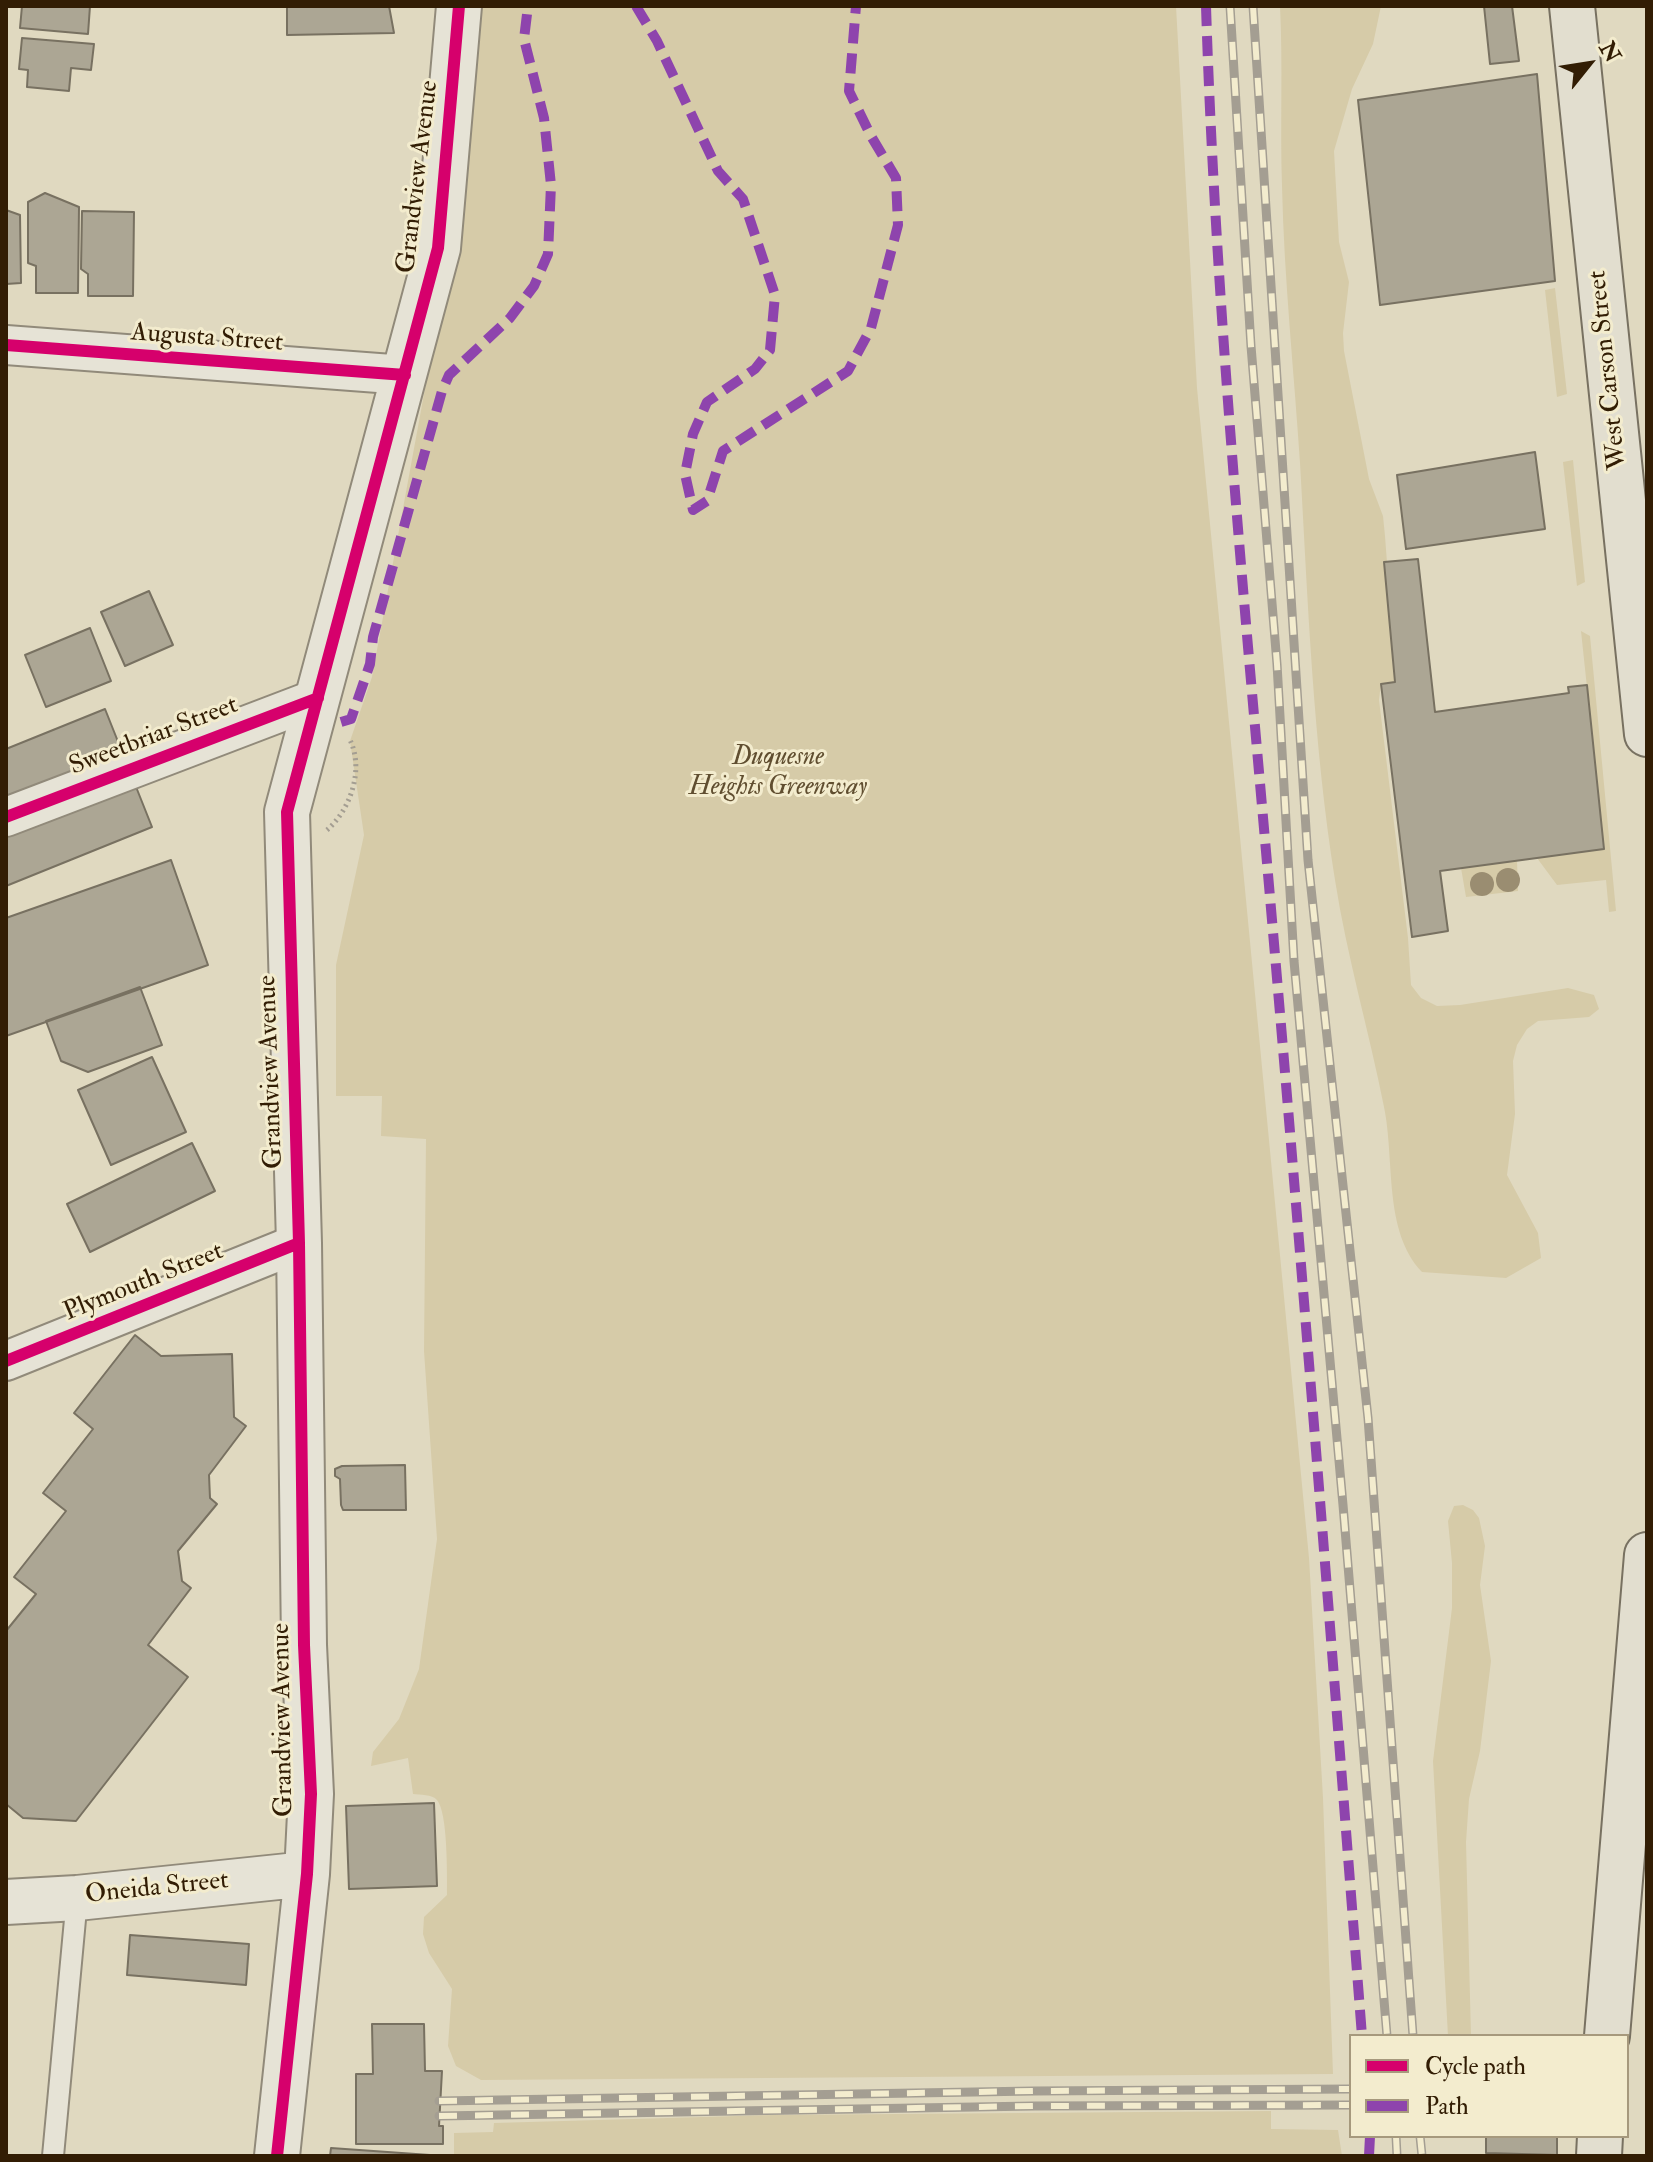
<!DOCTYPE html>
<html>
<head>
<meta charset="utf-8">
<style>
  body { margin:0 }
  #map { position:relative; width:1653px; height:2162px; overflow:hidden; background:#e0d9c0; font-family:"IM FELL Double Pica",serif }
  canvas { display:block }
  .frame { position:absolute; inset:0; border:8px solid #321d04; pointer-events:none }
  .legend { position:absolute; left:1349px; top:2034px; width:280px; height:104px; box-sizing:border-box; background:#f3ecce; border:2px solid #a6997d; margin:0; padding:10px 14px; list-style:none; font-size:24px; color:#321d04 }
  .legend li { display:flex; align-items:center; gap:16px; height:40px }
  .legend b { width:40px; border:2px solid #a6997d }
  .north { position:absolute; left:1549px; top:24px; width:80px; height:80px; -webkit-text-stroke:6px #f3ecce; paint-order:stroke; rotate:60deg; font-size:22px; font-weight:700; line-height:32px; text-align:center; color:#321d04 }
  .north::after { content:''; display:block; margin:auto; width:28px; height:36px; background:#321d04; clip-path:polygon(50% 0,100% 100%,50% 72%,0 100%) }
</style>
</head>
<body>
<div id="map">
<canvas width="1653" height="2162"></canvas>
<div class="frame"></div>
<ul class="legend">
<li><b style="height:10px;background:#d6006c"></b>Cycle path</li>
<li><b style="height:10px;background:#8e44ad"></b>Path</li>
</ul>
<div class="north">N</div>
</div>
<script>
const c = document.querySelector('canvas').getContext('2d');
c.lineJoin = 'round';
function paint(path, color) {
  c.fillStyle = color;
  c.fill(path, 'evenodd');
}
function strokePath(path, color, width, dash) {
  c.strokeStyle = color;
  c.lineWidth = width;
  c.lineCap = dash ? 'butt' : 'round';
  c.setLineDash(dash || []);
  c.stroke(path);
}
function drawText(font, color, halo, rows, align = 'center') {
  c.font = font + ' "IM FELL Double Pica",serif';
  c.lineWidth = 6;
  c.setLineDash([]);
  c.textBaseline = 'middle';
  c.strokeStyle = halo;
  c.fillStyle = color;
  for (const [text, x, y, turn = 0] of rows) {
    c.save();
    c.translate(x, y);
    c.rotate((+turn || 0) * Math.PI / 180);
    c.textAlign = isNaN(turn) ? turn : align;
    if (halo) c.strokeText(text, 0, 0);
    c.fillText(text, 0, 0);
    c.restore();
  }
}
paint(new Path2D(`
  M473,6H1176L1197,388L1309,1558L1323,1798L1333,2074L481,2080L456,2066L448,2046L452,1989L429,1953L423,1934L424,1917L447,1895C447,1875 448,1813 437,1800C432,1794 420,1795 413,1794L408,1758L371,1766L373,1752L399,1719L419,1669L437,1539L424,1351L426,1139L381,1136L382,1096H336V965L364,835L350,741L372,677L458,209Z
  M1280,6H1381L1373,44L1352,89L1334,151L1339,242L1349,282L1343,333L1344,351L1369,479L1383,516L1385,536L1396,683H1381L1379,700L1408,938L1411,985L1421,998L1437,1006L1460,1005L1568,988L1594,995L1599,1009L1589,1017L1538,1021L1527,1029L1517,1045L1513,1061L1515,1114L1507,1175L1538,1233L1541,1258L1506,1278L1422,1272C1383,1231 1395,1160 1384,1107C1369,1031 1347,957 1335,880C1313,742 1308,602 1300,463C1294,371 1284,278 1282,186C1280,126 1283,66 1280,6Z
  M1555,288L1567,394L1557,397L1545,290Z
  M1573,460L1585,582L1577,586L1563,462Z
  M1581,631L1590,636L1616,911L1609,912L1606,880L1557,885L1537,858L1604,848Z
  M1517,861L1518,891L1466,897L1461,868Z
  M1463,1505L1473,1510L1479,1518L1485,1546L1480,1585L1491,1661L1480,1751L1469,1799L1466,1842L1471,2036H1448L1433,1761L1452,1608V1563L1448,1521L1454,1506Z
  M1271,2111V2129L1338,2130L1342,2156H454V2133L493,2132L494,2123L772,2115Z`), '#d6cba8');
const building = new Path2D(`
  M22,6H90L88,34L20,28Z
  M287,6H389L394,33L287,35Z
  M1484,6H1512L1519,61L1490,64Z
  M22,38L94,44L91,70L71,68L69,91L27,87L28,70L19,69Z
  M1537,74L1555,281L1380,305L1358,100Z
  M45,193L79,207L78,293H36V266L28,263V202Z
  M6,210L20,215L21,283L6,284Z
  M82,211L134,212L133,296H88V274L81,269Z
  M1535,452L1545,529L1406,549L1397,475Z
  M1418,559L1435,712L1569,693L1568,687L1587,685L1604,849L1440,871L1448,931L1412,937L1381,684L1395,682L1384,562Z
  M149,591L173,645L125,666L101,612Z
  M90,628L111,681L46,707L25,655Z
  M105,709L152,827L6,886V749Z
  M171,860L208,965L6,1036V918Z
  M140,987L162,1045L88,1072L61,1061L46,1021Z
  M152,1057L186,1132L111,1165L78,1090Z
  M192,1143L215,1191L90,1252L67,1204Z
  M135,1335L161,1356L232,1354L234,1417L246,1426L209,1475L210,1498L217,1504L178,1551L182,1581L191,1588L148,1645L188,1677L76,1821L23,1818L6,1804V1631L36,1594L14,1577L66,1511L43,1493L93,1429L74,1413Z
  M405,1465L406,1510H343L341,1505L340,1479L335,1476V1469L342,1466Z
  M434,1803L437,1886L349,1889L346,1806Z
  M130,1935L249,1944L246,1985L127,1975Z
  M372,2024H424L425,2071H442L439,2126H443V2144H356V2074H373Z
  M1486,2136H1557V2155L1486,2153Z
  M331,2148L430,2155V2156H330Z`);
paint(building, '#aca694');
strokePath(building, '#787161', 2);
const service = new Path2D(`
  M53,2156L77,1898`);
const minor = new Path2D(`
  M6,345L405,375
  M6,817L318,698
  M6,1361L299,1243`);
const tertiary = new Path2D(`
  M6,1902L77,1898L307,1874
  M277,2156L307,1874L311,1794L304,1645L299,1243L287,812L438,248L459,6`);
const primary = new Path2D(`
  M1572,6L1647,734
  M1607,2036L1647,1555
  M1599,2156L1600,2136`);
strokePath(service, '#918a7a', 24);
strokePath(minor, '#918a7a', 42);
strokePath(tertiary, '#918a7a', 48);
strokePath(primary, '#787161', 48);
strokePath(new Path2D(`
  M327,830C351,809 365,768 349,738`), '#a49e92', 5, [2, 4]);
strokePath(service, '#e6e3d6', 20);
strokePath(minor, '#e6e3d6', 38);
strokePath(tertiary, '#e6e3d6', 44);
strokePath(primary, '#e2decf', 44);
const rail = new Path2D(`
  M1230,6L1251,346L1277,664L1294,961L1343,1505L1387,2036
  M1253,6L1308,860L1368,1418L1413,2036
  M439,2101L1034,2091L1351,2089
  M439,2116L1034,2106L1351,2105
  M1396,2136L1397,2156
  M1420,2136L1422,2156`);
strokePath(rail, '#a49e92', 9);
strokePath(rail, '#f3ecce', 6, [18]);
strokePath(new Path2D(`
  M636,6L657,41L718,171L743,199L775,295L770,350L755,369L707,402L693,434L685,474L693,510L707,501L723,451L848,371L871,328L898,225L896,178L871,136L849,91L856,6
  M1206,6C1216,323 1248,639 1275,955C1306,1315 1334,1676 1362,2036
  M341,722L351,719L370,664L373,637L442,391L449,375L510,318L534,286L548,254L551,185L544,118L524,39L528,6
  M1369,2156L1370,2136`), '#8e44ad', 10, [20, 10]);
strokePath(new Path2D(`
  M6,345L405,375
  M6,817L318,698
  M6,1361L299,1243
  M277,2156L307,1874L311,1794L304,1645L299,1243L287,812L438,248L459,6`), '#d6006c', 12);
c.fillStyle = '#9a8d71';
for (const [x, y] of [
  [1508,880],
  [1482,884]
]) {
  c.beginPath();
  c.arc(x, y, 12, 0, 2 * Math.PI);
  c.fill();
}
drawText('26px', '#321d04', '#f3ecce', [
  ["Grandview Avenue",419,177,-83],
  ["Augusta Street",207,339,4],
  ["West Carson Street",1609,370,-96],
  ["Sweetbriar Street",154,737,-21],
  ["Grandview Avenue",272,1072,-92],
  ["Plymouth Street",144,1283,-22],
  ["Grandview Avenue",284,1720,-91],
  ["Oneida Street",157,1889,-6]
]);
drawText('italic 26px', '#604e30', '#f3ecce', [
  ["Duquesne",778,758],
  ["Heights Greenway",778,788]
]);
</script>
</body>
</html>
